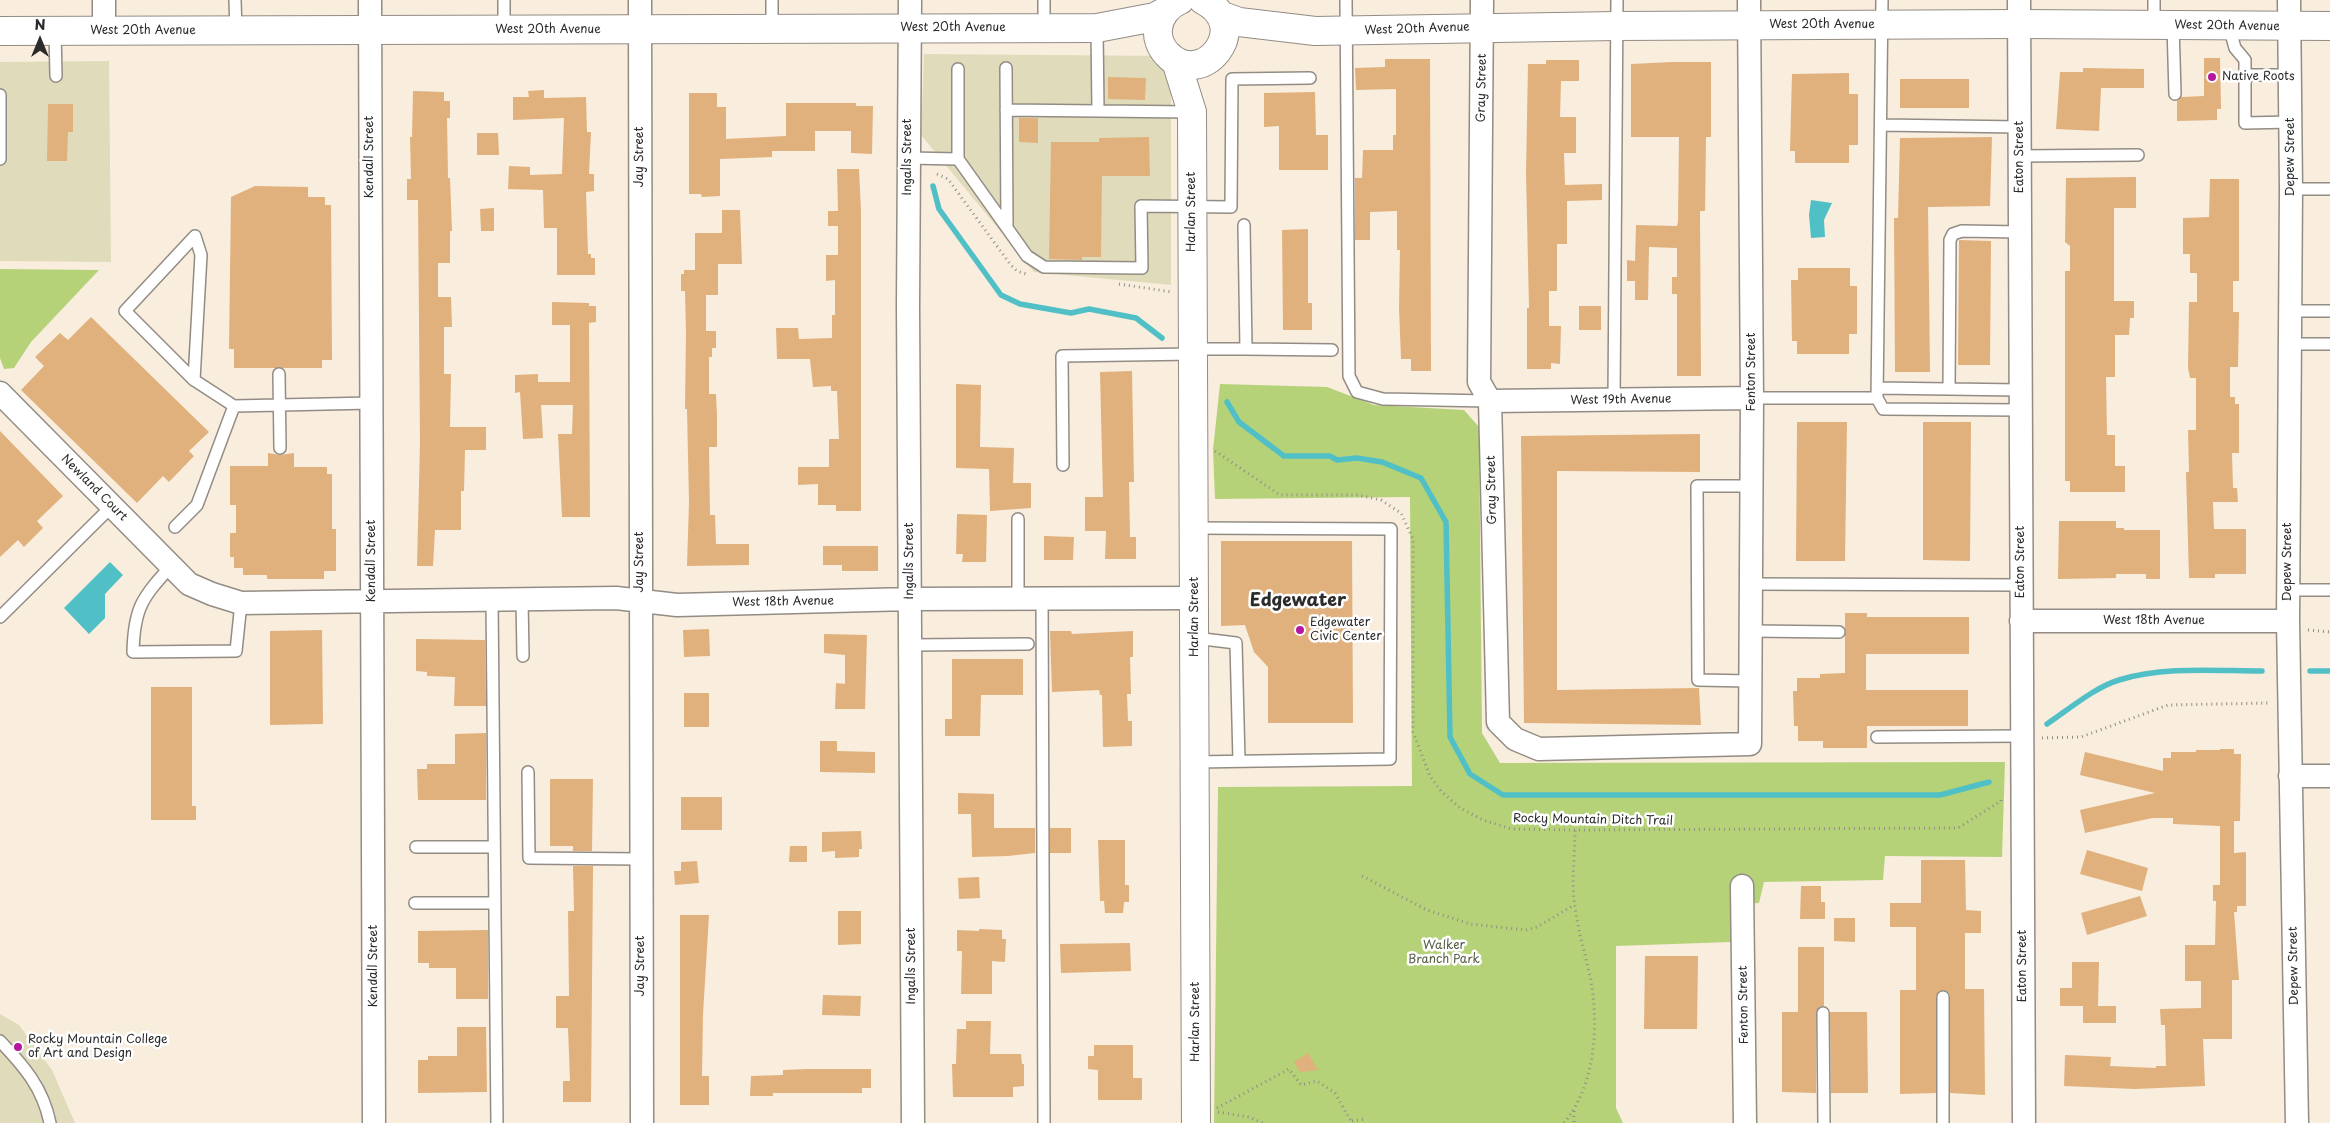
<!DOCTYPE html>
<html>
<head>
<meta charset="utf-8">
<style>
  body { margin:0 }
  #map { position:relative; width:2330px; height:1123px; overflow:hidden; background:#f9edde; font-family:"Playpen Sans",sans-serif }
  canvas { display:block }
  .north { position:absolute; left:15px; top:15px; width:50px; height:50px; -webkit-text-stroke:4px #fff; paint-order:stroke; rotate:0deg; font-size:14px; font-weight:700; line-height:20px; text-align:center; color:#2b2b2b }
  .north::after { content:''; display:block; margin:auto; width:18px; height:22px; background:#2b2b2b; clip-path:polygon(50% 0,100% 100%,50% 72%,0 100%) }
</style>
</head>
<body>
<div id="map">
<canvas width="2330" height="1123"></canvas>
<div class="north">N</div>
</div>
<script>
const c = document.querySelector('canvas').getContext('2d');
c.lineJoin = 'round';
function paint(path, color) {
  c.fillStyle = color;
  c.fill(path, 'evenodd');
}
function strokePath(path, color, width, dash) {
  c.strokeStyle = color;
  c.lineWidth = width;
  c.lineCap = dash ? 'butt' : 'round';
  c.setLineDash(dash || []);
  c.stroke(path);
}
function drawText(font, color, halo, rows, align = 'center') {
  c.font = font + ' "Playpen Sans",sans-serif';
  c.lineWidth = 5;
  c.setLineDash([]);
  c.textBaseline = 'middle';
  c.strokeStyle = halo;
  c.fillStyle = color;
  for (const [text, x, y, turn = 0] of rows) {
    c.save();
    c.translate(x, y);
    c.rotate((+turn || 0) * Math.PI / 180);
    c.textAlign = isNaN(turn) ? turn : align;
    if (halo) c.strokeText(text, 0, 0);
    c.fillText(text, 0, 0);
    c.restore();
  }
}
paint(new Path2D(`
  M924,54L1171,56V285L1034,272L921,135Z
  M109,61L111,262L0,261V62Z
  M0,1014L19,1025L52,1070L75,1123H0Z`), '#e0dcbb');
paint(new Path2D(`
  M0,269L99,270L31,342L14,368L4,369L0,358Z
  M1220,384L1327,387L1374,405L1464,410L1479,427L1482,733L1500,763L2005,762L2002,857L1885,856L1883,880L1764,882L1759,903L1731,904V942L1616,946V1108L1623,1123H1214L1218,787L1412,786L1410,497L1215,499L1213,450Z`), '#b5d279');
paint(new Path2D(`
  M1811,200L1832,203L1824,220L1825,237L1811,238L1809,215Z
  M110,562L123,575L105,594V618L89,634L64,608Z`), '#51c0c6');
strokePath(new Path2D(`
  M933,186L939,209L1001,295L1020,304L1071,313L1089,309L1136,318L1162,338
  M1227,402L1239,422L1284,456H1330L1337,460L1357,458L1382,462L1421,478L1446,522L1450,737L1470,774L1503,795H1940L1989,782
  M2310,671H2330
  M2047,724C2068,710 2095,687 2119,680C2164,666 2216,671 2262,671`), '#51c0c6', 5.5);
paint(new Path2D(`
  M2204,58H2220L2221,109H2217V120L2177,121V101L2182,97L2204,96Z
  M1385,59H1430L1431,371H1411V359H1401L1399,308L1400,250H1397V211L1370,212V240H1355V178H1362L1363,150H1393V135H1396V89L1356,90L1355,68L1385,67Z
  M1546,60H1579V81H1561L1560,117H1576V153H1564L1565,185L1602,184V200L1567,201V244H1557V291H1549V326H1561L1560,364L1551,363V369H1527V308H1529L1526,173L1528,64H1546Z
  M1673,62H1711V137H1706L1705,211H1700L1701,376H1677V294H1672V277H1677V248L1649,247L1648,300H1635V281H1627V260L1635,261L1636,225L1677,226L1678,221L1679,137H1631V64Z
  M2083,68L2144,69V88H2101L2099,131L2056,129L2060,72H2083Z
  M1849,73V94H1858V145H1849V163H1795V151H1790L1792,74Z
  M1108,77L1146,78L1145,100L1108,99Z
  M1900,79H1969V108H1900Z
  M544,90V98L586,97L587,132H591L589,174H594V191L586,192L588,254H591V258H595V275H557V228H544L543,190L508,189L509,166L530,167V175L562,174L564,118L513,120V97H529L528,91Z
  M413,91L444,92V101H450V118H447L448,178H450L452,231H450V263H438V297H451L452,327H444V374H451L450,427H486V450H465L464,491H461V530H435L433,566H417L420,443L418,200H407V179H411L410,137H412Z
  M1315,92L1316,135H1328V170H1279V126L1264,127V93Z
  M689,93H717V107H726V139L786,136V103H856V106H873L872,154L851,153V131H815V151H772V157L720,159V196L702,197L701,194H689Z
  M48,104H73V132H68L67,161H47Z
  M1019,118H1038V143L1019,142Z
  M477,133H498L499,155H477Z
  M1149,137L1150,176H1102L1101,257H1082V260L1049,259L1051,142H1099V138Z
  M1992,137L1990,206L1928,207L1930,372H1895L1894,218H1898L1900,138Z
  M837,169H859L861,211V511H836V505H818V484L798,485V467H829V439H839L837,391H831V386L813,387L810,359H777L776,328H798L799,339L832,338V315H835V280L826,281V255H838V226H828V211H838Z
  M2136,177V208H2114V301H2134V318H2130L2129,335H2115V377H2106L2107,435H2115V466H2125V492H2070V481H2065V271H2070V246L2065,242L2066,178Z
  M2210,179H2239V281H2233V312H2239L2238,367H2230V397H2235V404H2239V453H2232L2233,488H2237L2238,502H2213L2214,529H2246V574H2215V578H2189L2186,472H2189L2188,430H2196V378H2190L2188,368L2189,302H2197V273H2190V254H2183V218L2209,217Z
  M255,186L308,187V197H325V205H331L332,360H322V368H234V349H229L231,197Z
  M494,208V231H481L480,209Z
  M722,210H740L742,264H718V295H706V331H716V348H712V357H709V394H716L717,416V447H709L710,515H715L716,544H749V565L687,566L689,502L687,409H685L686,332L685,291H681V274H684V270H695V233H722Z
  M1308,229V303H1312V330H1283L1282,230Z
  M1959,240L1991,241L1990,365H1958Z
  M1798,268H1850V286H1857V334H1849V354H1797V341H1792L1791,280H1798Z
  M552,302L589,303V306H596V322L589,323L590,517H562L558,434H572L573,405H541L543,438L523,439L520,392L515,393V375L538,374V382H570V325H552Z
  M1579,306H1601V330H1579Z
  M91,317L209,432L189,451L194,456L169,482L163,476L137,503L21,390L44,366L35,357L60,333L68,340Z
  M1132,371L1134,482H1129L1130,537H1136V559H1105L1106,531H1085V497H1103L1100,372Z
  M956,384L981,385L980,447L1014,448L1013,483H1031V508L990,511L989,469L956,468Z
  M1797,422H1847L1845,561H1796Z
  M1923,422H1971L1970,561L1923,560Z
  M0,431L63,496L37,521L43,528L24,547L18,540L0,557Z
  M1700,434V472L1557,471V690L1699,688L1701,725L1524,723L1521,436Z
  M268,453L280,455L294,453V467H327V474H332V529H336V571H324V579H267V575H243V568H234V557H230V533H236V505H230V466H268Z
  M957,514L987,515L986,562H962L963,554H956Z
  M2059,521H2116V528H2124V530H2160V579H2146V574H2116V578L2058,579Z
  M1044,536L1074,537L1073,560H1044Z
  M1221,541H1352L1353,723H1268V667L1254,652L1245,625L1221,626Z
  M823,546H878V571H842V565H823Z
  M1845,613H1867V617H1969V654H1866V690H1968V726H1867V748H1823V741H1798V726H1794L1793,691H1797V678H1820V674L1845,673Z
  M709,629L710,656L684,657L683,630Z
  M322,630L323,724L270,725V631Z
  M1050,631H1071L1072,634L1133,631V657H1130L1131,694H1127L1128,721H1132V746L1103,747L1102,695H1100L1099,690L1052,692Z
  M824,634L867,635L865,709H835L836,683L845,684V655L824,653Z
  M416,639L485,640L486,706H454L455,677L427,676V672L416,671Z
  M952,659H1023V695H981L980,736H945V719H952Z
  M151,687H192V806H196V820H151Z
  M684,693H709V727H684Z
  M486,733V800H418L417,769H427V764H455V734Z
  M820,741H837V751L875,752V773L820,772Z
  M2220,749H2234V754H2241L2240,821H2234V853L2246,852V906H2237V912H2234L2239,980H2232V1039H2203L2205,1086L2135,1089L2064,1086L2065,1055L2111,1057L2110,1066L2156,1068V1066H2166L2165,1025H2161L2160,1009L2201,1008V981H2185V945H2215L2216,901H2213V885H2220V826L2173,824V818H2152L2085,833L2080,810L2155,793L2080,775L2085,752L2163,771V758H2171V752H2196V750H2220Z
  M550,779H593L592,851H573V846H550Z
  M958,793L994,794V828H1035V853L1008,856L972,857L971,814H958Z
  M681,797H722V830H681Z
  M1050,828H1071V853H1050Z
  M861,831L862,849H859V857L835,858V851L822,852V832Z
  M1098,840H1125V885H1129V902H1124L1123,913H1105L1104,901H1100Z
  M790,846H807V862H789Z
  M2087,850L2148,868L2142,891L2080,874Z
  M1921,860H1965L1966,910L1981,911V933H1965V989H1984L1985,1095L1950,1093V997L1949,993L1943,990L1939,991L1936,997V1093L1900,1094V990H1916V927H1890V903H1921Z
  M697,861L699,883L675,885L674,871H681V862Z
  M573,866H593L591,1102H563V1081H570L568,1028H556V996H569L568,911H574Z
  M979,877L980,898L959,899L958,878Z
  M1801,886H1821V902H1825V919H1800Z
  M2140,896L2147,916L2087,935L2081,913Z
  M838,911H861V944L838,945Z
  M680,915H709L703,1014L702,1076H709V1105H680Z
  M1834,918H1855V942L1834,941Z
  M979,929L1002,930V939H1006L1005,962L992,961V994H961L962,951H957V930L979,931Z
  M488,930V999H456V968H429V963H418V931Z
  M1130,943L1131,971L1061,973L1060,944Z
  M1798,947H1824V1006L1819,1007L1816,1013V1093L1782,1092V1012H1798Z
  M1645,956H1698L1697,1029H1644Z
  M2072,962H2099L2098,1006H2116V1023H2083V1006H2060V988H2072Z
  M823,995L861,996L860,1016L822,1015Z
  M1830,1012H1867L1868,1093H1831Z
  M966,1021H991L990,1054H1021L1022,1064H1024V1086L1013,1087V1097H953L952,1064H956L957,1029H966Z
  M457,1027H486L487,1092L418,1093V1060H428V1056H457Z
  M1094,1045H1133V1078H1142V1100H1098V1070L1088,1069V1056H1094Z
  M1308,1053L1318,1070L1300,1072L1294,1062Z
  M808,1069H871V1088H862V1093H773V1096H750L751,1076L783,1075V1070Z`), '#e0b17c');
const lane = new Path2D(`
  M235,0L236,31
  M504,0V30
  M1044,0V28
  M1346,0L1349,376L1357,392L1383,399L1490,401
  M2154,0V25
  M2173,25L2175,94
  M2229,26L2235,48L2245,60V75
  M1097,28L1098,111
  M772,29V0
  M55,31L56,76
  M1006,68L1007,228
  M2290,75H2245V123L2291,122
  M0,95V159
  M1006,110L1192,112
  M1881,125L2020,127
  M2020,156L2138,155
  M908,158L958,159L1027,256L1044,267L1142,268L1141,206L1231,207L1232,79L1310,78
  M958,159V69
  M2291,189H2330
  M2290,311H2330
  M2290,344H2330
  M1193,349H1246L1244,225
  M1246,349L1332,350
  M279,374L280,448
  M194,380L201,255L195,236L125,311L194,380L234,406L371,403
  M1877,388L2020,390
  M1949,389L1950,240L1953,234L1962,231L2020,232
  M1752,398H1877L1883,409L2020,410
  M1877,398L1882,0
  M1614,400L1617,0
  M1063,465L1062,356L1193,354
  M1018,519V599
  M175,527L197,505L234,406
  M1194,528L1391,529L1390,759L1195,762
  M171,566C142,598 134,608 133,652L236,651L241,603
  M1751,584L2021,585
  M2288,590H2330
  M492,599L497,1123
  M522,599L523,656
  M1042,599L1044,1123
  M0,617L112,506
  M1751,631L1839,632
  M1195,638L1236,643L1239,761
  M910,645L1028,644
  M1750,681L1698,680L1697,486H1752
  M1877,737L2021,736
  M528,772L529,858L641,859
  M416,847H494
  M415,903H494
  M1943,997V1123
  M1823,1013L1824,1123
  M0,1041C24,1066 43,1088 50,1123`);
const street = new Path2D(`
  M104,0V31
  M370,0L374,1123
  M640,0L642,1123
  M910,0L908,306L913,1123
  M1482,0L1479,382L1490,401L1498,722L1515,739L1539,749L1750,744L1752,398L1749,0
  M2019,0L2024,1123
  M2289,0L2291,189L2288,621L2297,1123
  M0,393L189,584L212,594L241,603L616,598L677,605L910,599L1195,598
  M1490,401L1752,398
  M2021,621H2288
  M2290,776H2330
  M1742,886L1745,1123`);
const secondary = new Path2D(`
  M1180,0C1168,5 1159,16 1158,29C1157,38 1161,48 1167,54C1201,91 1255,27 1203,0
  M1220,15L1239,22L1315,31L1617,26L2019,24L2330,26
  M0,31L1097,28L1155,17L1164,12
  M1176,61L1192,112L1196,1123`);
strokePath(lane, '#928c84', 14);
strokePath(street, '#928c84', 25);
strokePath(secondary, '#928c84', 30);
strokePath(new Path2D(`
  M937,174L948,179L1010,264L1017,271L1026,274
  M1119,284L1172,292
  M1215,451L1280,495H1358L1381,500L1401,513L1413,539V732L1430,776L1441,791L1460,808L1483,820L1512,829L1575,830L1958,828L2001,801V798
  M2308,630L2330,632
  M2042,738L2081,737L2168,705L2268,703
  M1362,876L1427,910L1470,924L1526,930L1537,927L1574,905
  M1217,1108L1289,1069L1301,1085L1317,1081L1335,1093L1352,1123
  M1574,1111V1123
  M1218,1112L1249,1117L1263,1123
  M1352,1121L1365,1119
  M1564,1123C1595,1085 1599,1029 1591,981C1586,956 1578,932 1575,907C1571,882 1575,855 1575,830`), '#928c84', 3, [1, 4]);
strokePath(lane, '#fff', 11);
strokePath(street, '#fff', 22);
strokePath(secondary, '#fff', 28);
for (const [x, y, r, color] of [
  [2212,77,5,"#b5179e"],
  [1300,630,5,"#b5179e"],
  [18,1047,5,"#b5179e"]
]) {
  const dot = new Path2D();
  dot.arc(x, y, r, 0, 2 * Math.PI);
  c.fillStyle = color;
  c.fill(dot);
  strokePath(dot, '#fff', 2);
}
drawText('12px', '#2b2b2b', '#fff', [
  ["West 20th Avenue",1822,25],
  ["West 20th Avenue",2227,26,1],
  ["West 20th Avenue",953,28],
  ["West 20th Avenue",1417,29,-2],
  ["West 20th Avenue",548,30],
  ["West 20th Avenue",143,31],
  ["Gray Street",1482,88,-89],
  ["Kendall Street",370,157,-90],
  ["Jay Street",640,157,-90],
  ["Ingalls Street",908,157,-90],
  ["Eaton Street",2020,157,-90],
  ["Depew Street",2291,157,-90],
  ["Harlan Street",1192,212,-90],
  ["Fenton Street",1752,372,-90],
  ["West 19th Avenue",1621,400,-1],
  ["Newland Court",94,488,45],
  ["Gray Street",1492,490,-91],
  ["Kendall Street",372,561,-90],
  ["Ingalls Street",910,561,-90],
  ["Jay Street",640,562,-90],
  ["Eaton Street",2021,562,-90],
  ["Depew Street",2288,562,-90],
  ["West 18th Avenue",783,602,-1],
  ["Harlan Street",1195,617,-90],
  ["West 18th Avenue",2154,621],
  ["Rocky Mountain Ditch Trail",1593,820,1],
  ["Kendall Street",374,966,-90],
  ["Jay Street",641,966,-90],
  ["Ingalls Street",912,966,-90],
  ["Eaton Street",2023,966,-90],
  ["Depew Street",2294,966,-91],
  ["Fenton Street",1744,1005,-91],
  ["Harlan Street",1196,1022,-90]
]);
drawText('12px', '#2b2b2b', '#fff', [
  ["Native Roots",2222,77],
  ["Edgewater",1310,623],
  ["Civic Center",1310,637],
  ["Rocky Mountain College",28,1040],
  ["of Art and Design",28,1054]
], 'left');
drawText('12px', '#545d42', '#fff', [
  ["Walker",1444,946],
  ["Branch Park",1444,960]
]);
drawText('bold 18px', '#2b2b2b', '#fff', [
  ["Edgewater",1298,601]
]);
</script>
</body>
</html>
